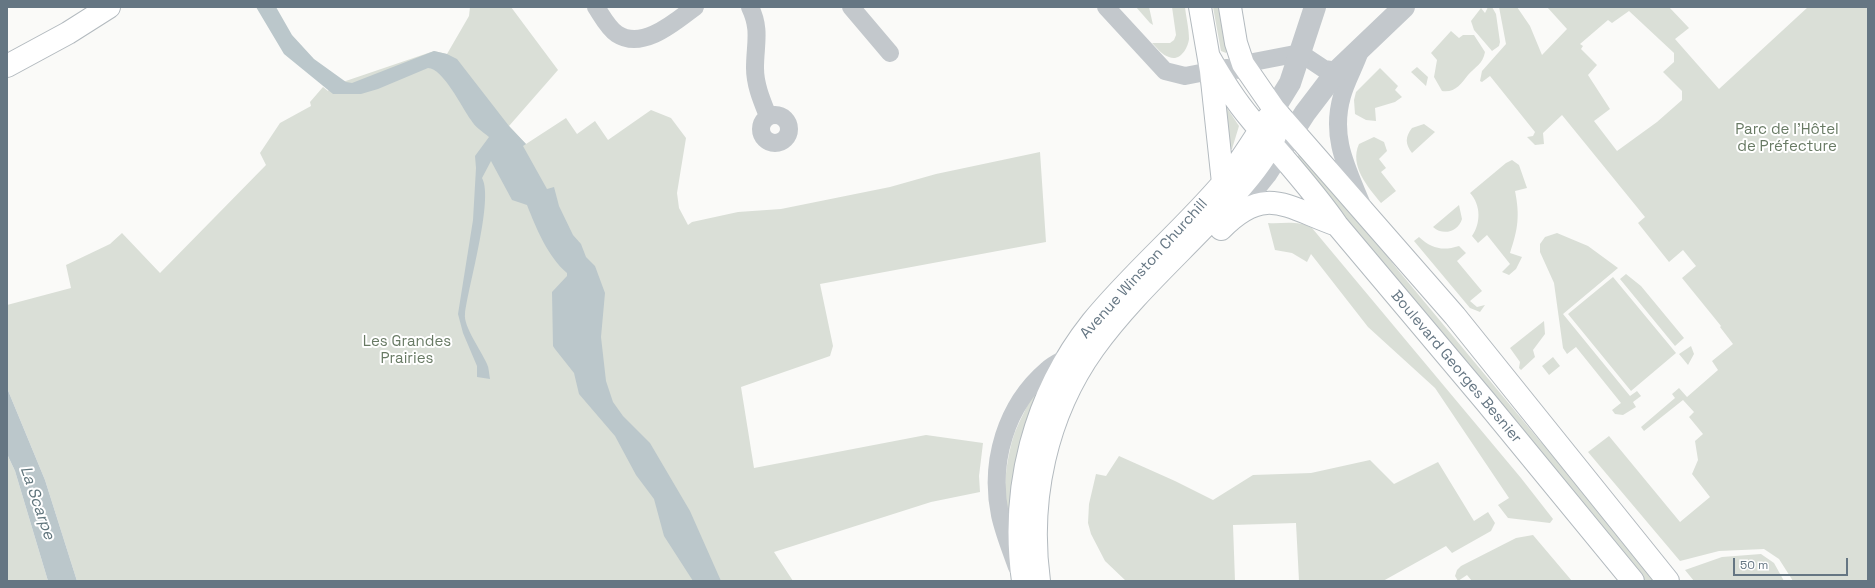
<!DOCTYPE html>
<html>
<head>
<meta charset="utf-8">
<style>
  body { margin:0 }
  #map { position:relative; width:1875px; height:588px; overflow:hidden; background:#fafaf8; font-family:"Space Grotesk",sans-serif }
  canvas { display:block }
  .frame { position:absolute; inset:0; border:8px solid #657683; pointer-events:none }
  .scale { position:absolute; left:1733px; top:558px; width:115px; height:18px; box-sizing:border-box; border:2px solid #657683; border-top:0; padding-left:5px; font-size:12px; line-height:14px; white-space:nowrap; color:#657683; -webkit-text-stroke:3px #fff; paint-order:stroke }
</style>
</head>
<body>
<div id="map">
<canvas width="1875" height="588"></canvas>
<div class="frame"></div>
<div class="scale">50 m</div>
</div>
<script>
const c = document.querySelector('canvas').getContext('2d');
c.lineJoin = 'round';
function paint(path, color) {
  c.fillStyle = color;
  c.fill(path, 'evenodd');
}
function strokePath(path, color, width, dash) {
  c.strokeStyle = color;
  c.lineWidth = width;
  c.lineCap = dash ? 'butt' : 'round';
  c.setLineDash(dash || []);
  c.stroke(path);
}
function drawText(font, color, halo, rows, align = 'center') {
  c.font = font + ' "Space Grotesk",sans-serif';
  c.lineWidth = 4;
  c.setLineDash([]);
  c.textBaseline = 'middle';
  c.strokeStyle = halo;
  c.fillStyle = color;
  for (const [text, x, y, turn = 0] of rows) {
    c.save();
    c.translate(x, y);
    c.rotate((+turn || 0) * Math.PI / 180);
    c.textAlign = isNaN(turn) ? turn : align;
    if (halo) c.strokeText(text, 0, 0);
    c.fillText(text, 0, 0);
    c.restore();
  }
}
paint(new Path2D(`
  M470,7H511L558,70L509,126L526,144L566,118L577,134L595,121L608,140L651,110L671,118L686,138L677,193L679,208L688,225L692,222L738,212L781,209L890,187L936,174L1040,152L1046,242L820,284L833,346L830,356L741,387L754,468L926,435L983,443L979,476L980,492L931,502L774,552L793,581H77L45,480L7,388V305L71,288L66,265L110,244L122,233L160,273L266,165L260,153L280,123L311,106L310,102L323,87L328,91L331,86L434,51L447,54L469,16Z
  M1136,7H1149L1153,25L1150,23Z
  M1172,7H1185C1186,17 1189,28 1189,39C1188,48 1180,62 1169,57C1162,55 1157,48 1152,43H1170L1174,40L1176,35Z
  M1213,7H1224L1230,47L1226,53L1221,51Z
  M1488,7H1492L1496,14L1500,42L1499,46L1492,51L1474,30L1471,21L1481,8L1485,13Z
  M1499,7H1517L1530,26L1542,55L1567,29L1547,7H1669L1689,28L1675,39L1719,89L1808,7H1868V581H1793L1779,559L1764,549L1719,551L1680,561L1588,452L1609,436L1680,522L1710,497L1692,474L1698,460L1695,441L1703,434L1689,417L1694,412L1683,400L1644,431L1641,427L1675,398L1672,394L1679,388L1687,397L1718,370L1712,361L1733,344L1720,327L1721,326L1682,278L1696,266L1683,250L1669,262L1638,223L1645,217L1562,115L1543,133L1544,144L1535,145L1527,137L1533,136L1535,132L1490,76L1482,82L1480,81L1482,71L1506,44ZM1629,11L1674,53V62L1663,72L1682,91V100L1657,122L1617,151L1594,121L1610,109L1588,75L1597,65L1581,49L1583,46L1580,44L1608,20L1612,23Z
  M1451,31L1459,38L1463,35H1474L1485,52C1483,64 1475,67 1468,75C1461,84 1455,93 1442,91L1434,77L1437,60L1431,53Z
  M1417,67L1428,77L1426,86L1411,72Z
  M1380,68L1398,86L1395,90L1402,97L1395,102L1375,108L1376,121L1366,120L1355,114L1354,100L1356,92Z
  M1225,105L1239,126L1232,149H1230Z
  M1424,124L1435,132L1412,153C1405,144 1405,137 1412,128Z
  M1374,137L1384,142L1387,151L1379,159L1386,168L1381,172L1396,191L1381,203C1368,187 1349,166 1359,144Z
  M1299,154L1364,226L1398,270L1540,441L1558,459L1657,581H1644L1428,321L1297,158Z
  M1512,160L1519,165L1527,188L1515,191C1520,216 1518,229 1510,253L1522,257L1516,269L1509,275L1502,272L1510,264L1487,235L1478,243L1472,236C1481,223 1481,205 1470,193L1506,163Z
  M1459,205L1462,219C1458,232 1443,236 1433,227Z
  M1268,223C1283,224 1298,220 1312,228L1521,478L1553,519L1550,523L1508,518L1498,505L1509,498L1435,388L1368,327L1311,254L1307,262L1292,253L1275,250Z
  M1557,233L1588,246L1618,268L1563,314L1630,396L1637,391L1641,396L1633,402L1636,407L1623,415L1615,414L1612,410L1621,403L1576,347L1567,354L1563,348L1554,283L1540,252V244L1545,237Z
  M1419,237C1432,249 1443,251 1459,246L1466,253L1457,261L1482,291L1470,301L1477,307L1485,305L1480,312L1470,308L1414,241Z
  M1626,274L1641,286L1684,338L1675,346L1620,279Z
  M1613,277L1676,353L1631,391L1568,314Z
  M1544,321L1545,334L1533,350L1535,357L1521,370L1519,368L1520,362L1510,348Z
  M1691,346L1694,354L1688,365L1679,354Z
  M1553,357L1560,366L1549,375L1542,366Z
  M1033,392L1040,393L1011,516C999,499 1008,451 1015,432C1020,419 1028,406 1033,392Z
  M7,454L15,471L48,581H7Z
  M1119,456L1175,481L1213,500L1253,475L1311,473L1370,460L1394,484L1438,462L1474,521L1488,512L1495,523L1491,531L1452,553L1446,546L1383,581H1299L1296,523L1233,525L1235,581H1126L1105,561L1091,534L1088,523L1089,504L1096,474L1106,476Z
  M1533,535L1572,581H1472L1467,575L1458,581L1455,576L1457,570L1461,566L1516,538Z
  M1761,554L1774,563L1784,581H1694L1685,570L1722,557Z`), '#dadfd7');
paint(new Path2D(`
  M256,7H276L292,35L314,59L346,82L352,83L434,51L447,54L457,59L509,126L526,144L523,146L547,189L554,187L559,206L573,235L581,244L586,257L595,266L605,293L601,337L606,381L613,402L623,416L650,443L690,511L721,581H693L664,536L654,499L636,475L615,436L579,394L574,373L555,349L553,346L552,292L567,276V273C548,257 536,228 527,205L512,200L491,161L482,178C494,199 468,287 465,314C463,326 482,352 487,364C489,368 489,374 490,379L477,377V366L463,333L458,314L473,220L476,168L475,156L489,137C483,132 475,127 471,120C462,108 443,68 428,68L378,89L361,94H333L284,54Z
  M7,388L45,480L77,581H48L15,471L7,454Z`), '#bbc7cb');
const secondary = new Path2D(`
  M1200,7L1211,71L1223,183
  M1230,7L1236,43L1243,64L1274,109L1455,316L1668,581
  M1209,57C1221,78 1234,99 1250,118C1279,154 1311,187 1337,225L1486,402L1633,581
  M7,66L68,33L109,7
  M1221,229C1265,184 1286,207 1337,225
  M1023,581C1010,489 1034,395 1092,322C1132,273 1182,231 1223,183C1240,163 1253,140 1268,118
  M1039,581C1028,500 1046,415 1094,348C1128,301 1172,261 1212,219C1230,200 1271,157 1276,132`);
strokePath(secondary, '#b3babf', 24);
strokePath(new Path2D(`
  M596,7C602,16 608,28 617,34C643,51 676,21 695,7
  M750,7C761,30 755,44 755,68C755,85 762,101 768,116
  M851,7L890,53
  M1106,7L1165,71L1185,76L1226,68L1247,71
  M1360,51C1355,66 1346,81 1342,96C1330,138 1347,168 1362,205
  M1243,64L1300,53L1324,69L1337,71
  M761 129a14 14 0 1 1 28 0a14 14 0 1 1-28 0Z
  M1017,567C1011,550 1004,533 1000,515C989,462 1006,405 1047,370C1053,364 1061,361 1068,357`), '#c3c8cc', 18);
strokePath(new Path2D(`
  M1274,109L1290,83L1315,7
  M1237,194L1253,189L1258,184L1266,174L1305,113L1337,71L1404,7`), '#c3c8cc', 22);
strokePath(secondary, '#fff', 22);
drawText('15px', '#687a64', '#fff', [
  ["Parc de l'Hôtel",1787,130],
  ["de Préfecture",1787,147],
  ["Les Grandes",407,342],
  ["Prairies",407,359]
]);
drawText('15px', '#657683', '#fff', [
  ["Avenue Winston Churchill",1144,269,-48],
  ["Boulevard Georges Besnier",1456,367,50]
]);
drawText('italic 16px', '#60757c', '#fff', [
  ["La Scarpe",37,503,71]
]);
</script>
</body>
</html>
